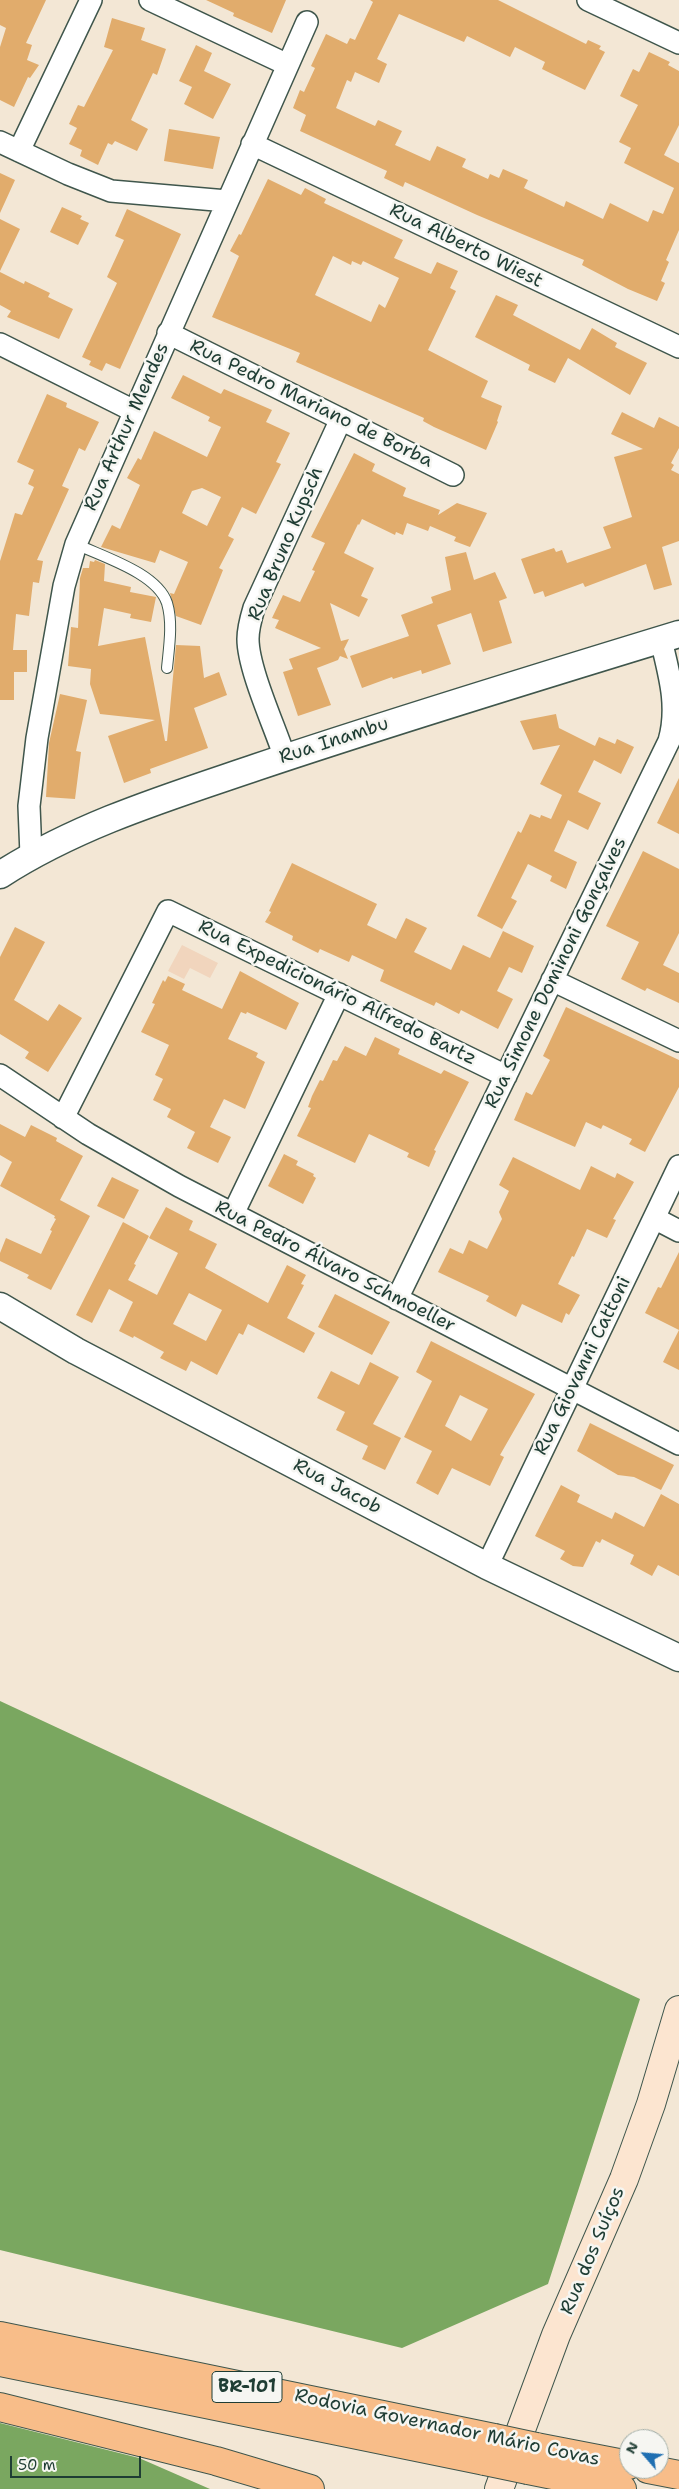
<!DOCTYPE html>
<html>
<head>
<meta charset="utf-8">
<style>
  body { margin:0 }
  #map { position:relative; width:679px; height:2489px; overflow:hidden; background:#f3e7d5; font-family:"Shantell Sans",sans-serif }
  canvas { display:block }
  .north { position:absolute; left:619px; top:2429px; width:50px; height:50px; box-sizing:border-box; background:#f6f6f2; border:1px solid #a0aca6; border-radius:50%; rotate:297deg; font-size:14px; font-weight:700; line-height:20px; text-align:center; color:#1f3d34 }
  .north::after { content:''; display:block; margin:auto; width:18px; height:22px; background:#1f6fb2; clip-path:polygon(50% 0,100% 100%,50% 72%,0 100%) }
  .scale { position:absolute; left:10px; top:2456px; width:131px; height:22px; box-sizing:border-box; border:2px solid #1f3d34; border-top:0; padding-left:6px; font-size:15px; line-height:18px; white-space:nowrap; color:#1f3d34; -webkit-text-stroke:4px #f6f6f2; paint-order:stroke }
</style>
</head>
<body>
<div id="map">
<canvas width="679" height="2489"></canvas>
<div class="north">N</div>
<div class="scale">50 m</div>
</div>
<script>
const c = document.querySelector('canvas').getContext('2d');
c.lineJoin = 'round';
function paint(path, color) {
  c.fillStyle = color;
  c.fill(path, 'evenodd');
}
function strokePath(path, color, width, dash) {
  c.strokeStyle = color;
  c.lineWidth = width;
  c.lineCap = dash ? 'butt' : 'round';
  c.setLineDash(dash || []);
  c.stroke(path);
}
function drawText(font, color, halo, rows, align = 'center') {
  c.font = font + ' "Shantell Sans",sans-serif';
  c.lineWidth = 5;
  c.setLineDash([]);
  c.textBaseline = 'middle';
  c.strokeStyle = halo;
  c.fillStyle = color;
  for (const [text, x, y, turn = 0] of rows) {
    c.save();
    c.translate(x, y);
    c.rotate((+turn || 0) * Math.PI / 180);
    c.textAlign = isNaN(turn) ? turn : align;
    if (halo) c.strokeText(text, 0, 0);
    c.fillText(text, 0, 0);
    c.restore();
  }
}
paint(new Path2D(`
  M182,945L218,963L210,978L190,968L184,979L168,971Z`), '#f1d5bd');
paint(new Path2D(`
  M0,1701L640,1999L548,2284L402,2348L0,2250Z
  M0,2423L139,2458L210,2489H0Z`), '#7aa760');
paint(new Path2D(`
  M0,0H46L26,43L32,45L27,60L39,65L30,78L28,77L14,107L0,100V47L6,28L0,25Z
  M206,0H286L272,33L233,16L234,13Z
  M370,0H498L586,44L588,40L601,46L599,49L605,52L585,90L542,69L545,62L515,47L510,57L467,36L464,42L399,14L377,59L387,64L379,83L355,72L351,82L347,80L336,108L375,126L378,120L402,131L395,145L430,161L437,146L466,159L462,167L488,179L490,174L499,178L503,169L528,180L524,188L564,207L566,201L603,219L610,203L648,222L653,210L663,214L674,188L624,163L631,148L619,142L638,105L620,96L633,69L639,72L649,52L670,62L668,65L679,71V125L664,155L679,163V230L666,260L669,262L661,281L665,283L657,301L628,289L582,265L584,260L477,215L405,182L403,187L384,178L387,171L300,131L306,115L293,108L300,90L304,92L315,68L311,66L326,34L347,44L350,38L355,40L373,2Z
  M112,18L145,28L141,40L166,49L157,75L153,73L131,120L148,129L137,151L115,141L112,145L108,143L98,165L80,156L82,150L69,144L77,128L69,124L78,105L84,107L113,50L104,47Z
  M196,45L212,53L204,71L231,84L213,119L184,104L192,87L179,81Z
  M169,129L220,137L213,169L164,161Z
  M0,173L15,180L0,213Z
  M268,179L301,195L305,188L326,199L324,203L403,240L394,258L431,274L437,262L458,271L450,288L456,291L428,350L488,381L481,397L502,406L497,421L498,422L486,450L434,427L423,421L424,418L296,362L300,353L212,317L239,256L230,251L239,234L241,235ZM333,256L351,265L352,261L361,265L363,261L399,278L385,308L379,304L371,322L315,295Z
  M62,207L82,216L80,219L89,223L78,245L50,232Z
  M127,209L181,234L120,369L106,363L102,371L89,365L91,361L82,357L117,283L107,277L124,240L115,236Z
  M0,219L20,229L0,271Z
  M0,272L24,284L25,281L50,293L48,297L73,309L59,339L7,317L11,311L0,305Z
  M496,295L518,305L513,315L580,350L592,328L617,343L615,347L647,363L630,395L568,358L555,383L528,370L530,365L475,337Z
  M183,375L221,394L224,389L272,410L266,422L290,433L276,462L281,464L256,514L242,507L228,536L234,539L219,568L223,570L201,625L176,616L170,593L174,594L188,562L160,550L155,563L101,547L112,525L120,529L140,485L127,478L138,458L141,460L154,431L207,457L221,427L208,421L210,417L171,398ZM202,488L221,497L207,526L182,513L192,491Z
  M47,394L67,403L66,407L99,422L85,451L79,448L62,486L69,489L37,560L43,561L39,583L33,582L29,616L16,614L13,650H27V672H14V700H0V561L15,513L22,515L34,487L28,484L34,470L17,462Z
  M622,412L654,428L659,417L679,427V448L671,463L674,465L671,470L679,474V541L662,547L672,585L654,590L646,564L585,587L583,583L545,597L543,591L534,594L521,559L554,548L556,552L562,550L567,563L611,548L603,527L632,517L614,457L643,449L611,434Z
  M354,453L375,464L372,471L406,488L403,496L440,510L438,515L457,503L487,513L470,547L454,541L456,537L430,526L428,531L407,523L403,535L396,532L395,535L362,519L359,525L358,524L344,553L374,568L361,596L368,599L359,617L330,603L341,641L349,639L344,649L348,659L340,656L338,660L317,668L331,705L298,716L283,672L293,669L289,659L321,648L275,628L279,620L272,618L283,595L300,602L315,571L312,570L325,543L311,537Z
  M466,552L474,580L495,572L507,598L499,601L512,643L483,652L471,613L437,625L451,664L422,674L421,670L393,679L392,677L362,688L350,656L409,636L401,615L433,603L431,597L451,590L445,557Z
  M95,560L105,564L104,581L131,587L130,592L156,597L151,622L130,618L131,614L104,608L98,646L145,637L165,741H167L176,645L200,646L204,678L219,672L227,695L194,708L208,748L150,769L151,773L124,783L108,736L155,720L100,714L90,684L91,669L68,666L71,627L78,628L80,578L83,568H89L90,561L94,562Z
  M60,694L87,700L76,751L81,752L75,799L46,797L49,743Z
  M556,714L559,728L595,746L599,737L615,744L617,739L634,747L621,774L594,760L578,792L601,803L588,830L568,820L554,851L577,862L566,889L550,881L552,876L528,864L511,898L517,901L502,929L477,916L518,831L521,833L530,814L540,818L541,815L551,819L562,795L540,784L560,745L533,750L520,721Z
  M679,778V834L657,823Z
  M643,851L679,869V933L663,965L679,973V1003L647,988L645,991L621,979L639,942L606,926Z
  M292,863L377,904L367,925L396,939L406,918L427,928L414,952L451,970L463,945L490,958L503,931L534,946L522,973L509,967L497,991L513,999L498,1029L461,1010L459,1014L436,1002L434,1006L380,981L384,970L352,955L349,962L320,949L318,953L292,940L293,936L265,922L271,912L269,911Z
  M15,927L45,942L14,1000L48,1021L59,1004L82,1018L48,1072L25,1058L29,1052L0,1034V957Z
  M240,971L299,1003L286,1030L247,1012L246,1014L241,1012L228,1039L258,1053L256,1057L265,1062L245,1109L224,1099L210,1127L231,1137L218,1163L187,1148L195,1132L167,1117L171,1109L153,1100L163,1079L155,1075L169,1045L141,1032L155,1004L152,1003L163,980L165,982L168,976L185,984L182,990L222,1009Z
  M566,1007L679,1060V1087L645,1152L629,1144L632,1139L603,1125L601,1129L586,1122L575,1147L514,1120L526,1092L532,1095L550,1060L543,1056Z
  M375,1037L400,1049L398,1054L441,1074L444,1070L469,1082L434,1150L436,1151L429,1167L407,1157L409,1153L369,1134L355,1163L297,1136L311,1108L308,1107L312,1096L320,1080L323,1081L333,1060L337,1061L345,1046L366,1056Z
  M0,1124L25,1137L31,1125L57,1138L56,1141L83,1156L60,1200L90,1216L51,1290L27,1278L29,1275L0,1261V1253L6,1238L41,1254L52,1231L50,1230L56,1219L54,1218L55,1216L0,1186L12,1162L0,1155Z
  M284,1154L298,1161L296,1165L314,1174L313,1176L316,1178L303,1204L268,1186Z
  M513,1157L580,1190L591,1166L615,1178L617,1173L634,1182L613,1219L616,1220L607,1238L587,1229L574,1257L572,1256L558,1284L580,1295L569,1315L566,1313L562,1323L522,1304L516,1317L486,1301L489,1296L438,1272L450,1248L463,1254L469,1240L487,1249L502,1219L499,1212L509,1191L499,1185Z
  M112,1177L139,1190L124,1219L97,1206Z
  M166,1207L193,1221L189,1230L217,1244L205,1268L268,1303L287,1265L306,1275L301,1284L304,1285L287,1318L315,1333L304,1353L248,1324L243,1335L239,1333L217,1375L191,1361L186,1371L160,1358L164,1352L134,1336L133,1338L119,1331L133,1302L109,1289L92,1323L76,1315L123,1222L149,1236L134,1264L136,1265L128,1280L157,1295L178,1253L149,1238ZM189,1293L222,1310L206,1341L173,1324Z
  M679,1252V1370L663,1362L679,1330L645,1313L658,1287L661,1288Z
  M335,1294L390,1322L372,1355L318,1327Z
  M431,1341L535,1394L500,1455L504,1457L490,1486L452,1468L438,1495L416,1483L432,1451L404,1437L432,1381L416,1372ZM460,1395L488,1409L471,1441L445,1426Z
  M370,1362L399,1377L373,1424L401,1438L385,1470L362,1459L368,1446L336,1430L345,1412L317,1398L331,1371L359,1385Z
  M590,1423L674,1465L661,1490L634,1477L618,1475L577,1451Z
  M561,1485L580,1495L577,1502L612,1519L615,1512L644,1527L661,1494L679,1504V1576L658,1565L652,1576L630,1564L634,1555L602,1539L600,1543L596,1541L583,1567L573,1566L560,1559L565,1551L535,1536Z`), '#e1ac6c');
const service = new Path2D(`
  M76,544C103,557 157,573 167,603C173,623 169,647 167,668`);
const minor = new Path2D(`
  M150,0L288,65
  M588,0L679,43
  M0,142L68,174L111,191L227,201
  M252,144L679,347
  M19,151L91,0
  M168,333L453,475
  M0,344L134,411
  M285,758C275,727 248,669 248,639C248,629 251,618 254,608L341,419
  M31,855L29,806L37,738L64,586L76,544L307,22
  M552,980L679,1041
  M0,1075L88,1134L179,1186L679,1444
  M63,1118L168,911L506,1076
  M233,1214L339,994
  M654,1218L679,1231
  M397,1299L669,741C679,706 669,674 661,640
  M487,1566L679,1166`);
const tertiary = new Path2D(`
  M0,875C79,824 169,797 257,767C397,720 538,677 679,634
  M0,1306L76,1351L487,1566L679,1658`);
const secondary = new Path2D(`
  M499,2489L556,2335L624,2179L651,2104L679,2010`);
const motorway = new Path2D(`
  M0,2336L494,2438
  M0,2362L485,2461
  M0,2407L216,2461L310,2489
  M536,2447L629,2465
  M648,2469L679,2475
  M528,2470L622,2489`);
strokePath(service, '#3f564c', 12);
strokePath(minor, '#3f564c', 24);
strokePath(tertiary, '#3f564c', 29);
strokePath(secondary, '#3f564c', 30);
strokePath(motorway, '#3f564c', 30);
strokePath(service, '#fff', 10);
strokePath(minor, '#fff', 21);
strokePath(tertiary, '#fff', 26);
strokePath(secondary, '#fce5d0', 28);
strokePath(motorway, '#f8bd89', 28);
const motorwayBridge = new Path2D(`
  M494,2438L536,2447
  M485,2461L528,2470`);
strokePath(motorwayBridge, '#3f564c', 30, []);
strokePath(motorwayBridge, '#f8bd89', 28);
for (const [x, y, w] of [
  [247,2387,70]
]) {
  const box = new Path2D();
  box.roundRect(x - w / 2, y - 15.5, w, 31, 4);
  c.fillStyle = '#f6f6f2';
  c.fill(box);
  strokePath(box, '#1f3d34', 1);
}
drawText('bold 18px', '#1f3d34', null, [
  ["BR-101",247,2387]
]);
drawText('19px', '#1f3d34', '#f6f6f2', [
  ["Rua Alberto Wiest",466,246,26],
  ["Rua Pedro Mariano de Borba",311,404,26],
  ["Rua Arthur Mendes",127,427,-66],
  ["Rua Bruno Kupsch",286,544,-67],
  ["Rua Inambu",334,741,-18],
  ["Rua Simone Dominoni Gonçalves",556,973,-64],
  ["Rua Expedicionário Alfredo Bartz",337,993,26],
  ["Rua Pedro Álvaro Schmoeller",335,1267,27],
  ["Rua Giovanni Cattoni",583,1366,-64],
  ["Rua Jacob",337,1487,28],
  ["Rua dos Suíços",593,2251,-67],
  ["Rodovia Governador Mário Covas",447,2428,12]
]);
</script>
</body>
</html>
